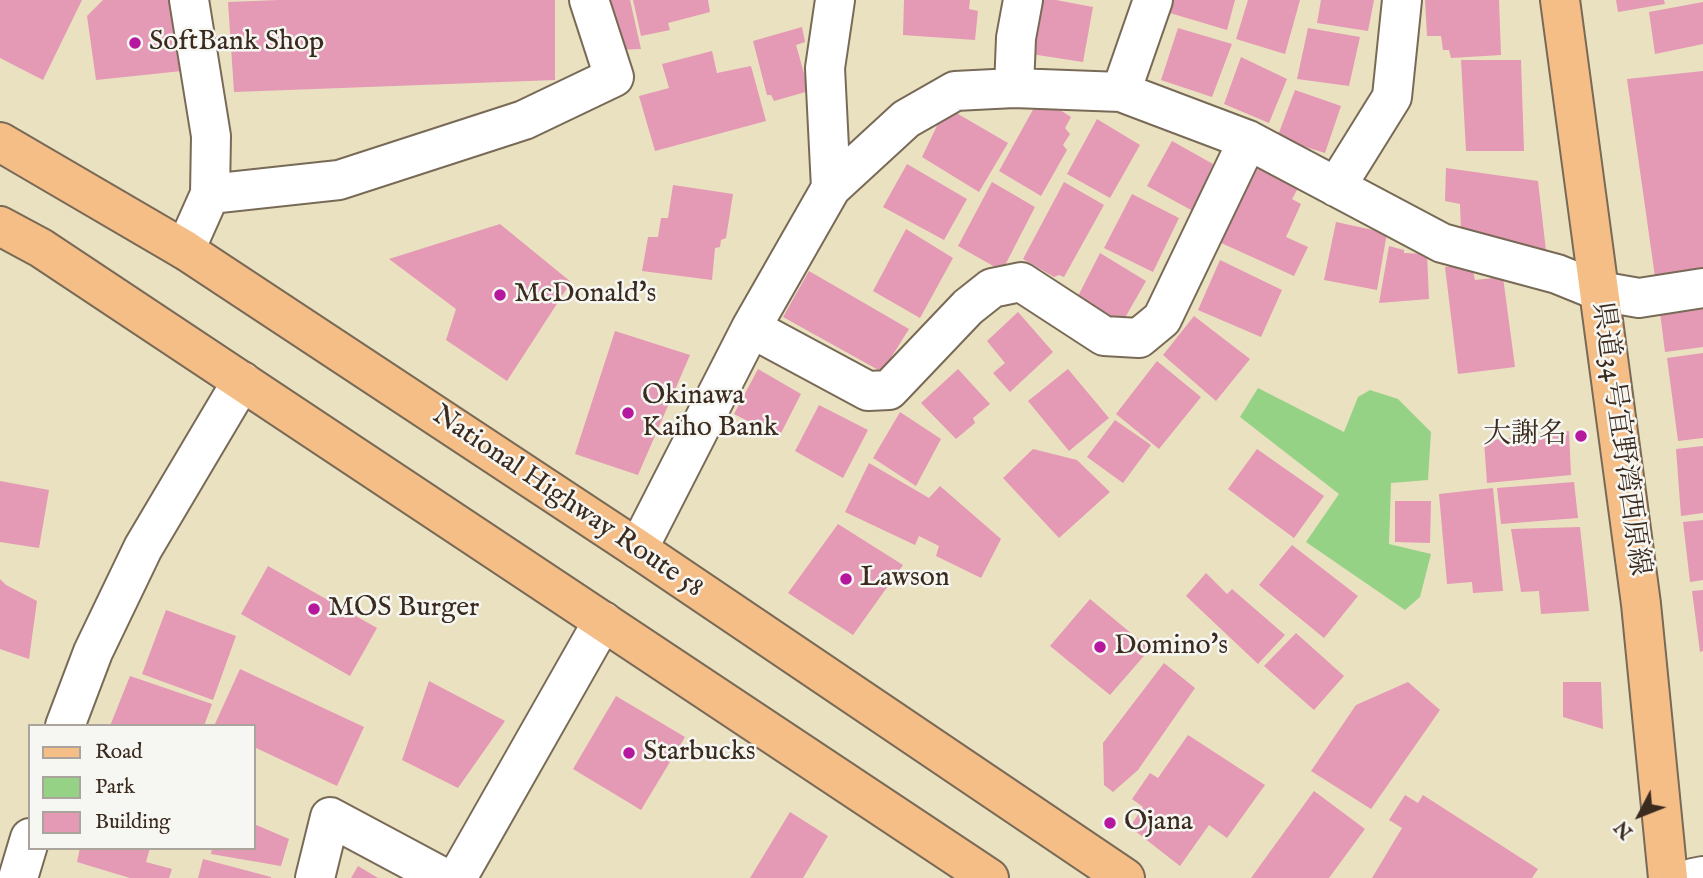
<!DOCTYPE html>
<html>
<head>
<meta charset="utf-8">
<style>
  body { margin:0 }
  #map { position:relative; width:1703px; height:878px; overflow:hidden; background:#eae1c1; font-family:"IM FELL English",serif }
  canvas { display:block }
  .legend { position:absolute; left:28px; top:724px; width:228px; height:126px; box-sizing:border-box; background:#f6f6f2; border:2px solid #aba49d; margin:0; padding:9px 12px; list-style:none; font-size:21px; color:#3b2a1e }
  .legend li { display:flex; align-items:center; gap:14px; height:35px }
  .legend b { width:35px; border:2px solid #aba49d }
  .north { position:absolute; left:1605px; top:780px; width:70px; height:70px; -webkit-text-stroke:5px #f6f6f2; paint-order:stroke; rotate:228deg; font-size:19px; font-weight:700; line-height:28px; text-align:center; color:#3b2a1e }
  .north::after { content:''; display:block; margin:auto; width:24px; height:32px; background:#3b2a1e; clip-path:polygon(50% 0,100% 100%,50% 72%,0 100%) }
</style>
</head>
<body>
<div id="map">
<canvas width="1703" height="878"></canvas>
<ul class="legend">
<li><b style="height:9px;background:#f6be87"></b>Road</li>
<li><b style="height:19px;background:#96d286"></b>Park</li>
<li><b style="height:19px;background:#e499b4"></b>Building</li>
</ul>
<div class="north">N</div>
</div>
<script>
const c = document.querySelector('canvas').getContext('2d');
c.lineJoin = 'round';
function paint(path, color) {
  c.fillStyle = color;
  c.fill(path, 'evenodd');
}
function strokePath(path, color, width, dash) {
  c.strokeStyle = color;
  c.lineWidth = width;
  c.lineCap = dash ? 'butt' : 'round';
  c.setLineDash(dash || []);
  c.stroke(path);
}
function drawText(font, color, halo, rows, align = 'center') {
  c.font = font + ' "IM FELL English","Noto Serif JP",serif';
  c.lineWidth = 5;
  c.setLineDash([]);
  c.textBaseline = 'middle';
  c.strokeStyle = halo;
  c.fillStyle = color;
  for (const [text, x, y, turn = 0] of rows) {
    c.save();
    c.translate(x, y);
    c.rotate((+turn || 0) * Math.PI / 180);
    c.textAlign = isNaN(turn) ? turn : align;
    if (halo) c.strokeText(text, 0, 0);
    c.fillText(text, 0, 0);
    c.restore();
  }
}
paint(new Path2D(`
  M1258,388L1344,432L1358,397L1370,390L1398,399L1431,432L1428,480L1391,483L1389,544L1431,554L1420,597L1405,610L1306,542L1339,494L1240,417Z`), '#96d286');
paint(new Path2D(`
  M0,0H82L43,80L0,58Z
  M103,0H175L182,71L96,80L87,16Z
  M279,0H555V80L234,92L228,2Z
  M602,0H630L641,49L616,50Z
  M633,0H708L710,12L668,23L670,30L641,36Z
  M904,0H970L969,9L978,11L975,40L903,35Z
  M1039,0H1056L1093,7L1083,62L1031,54Z
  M1174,0H1235L1227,30L1170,13Z
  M1248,0H1300L1285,54L1236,39Z
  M1321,0H1374L1368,31L1317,23Z
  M1425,0H1499L1501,55L1451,58L1449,50H1443L1441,36H1427Z
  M1616,0H1664L1665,4L1618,12Z
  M1703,2V44L1655,54L1649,12Z
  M802,27L805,42L796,45L809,91L774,101L771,95H767L753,41Z
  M1178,28L1232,44L1212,97L1161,80Z
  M1308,28L1360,37L1349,86L1297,79Z
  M712,51L717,73L751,66L766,121L655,151L639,96L669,88L662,64Z
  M1241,57L1287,79L1269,123L1224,104Z
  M1461,60H1521L1524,151H1466Z
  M1703,71V272L1655,277L1627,79Z
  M1295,90L1341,106L1325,153L1277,138Z
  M1040,97L1071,117L1065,128L1070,134L1063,145L1067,150L1041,196L999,171Z
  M946,107L1008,143L979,192L922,157Z
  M1097,119L1140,145L1110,198L1067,174Z
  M1172,141L1213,164L1207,177L1210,183L1193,211L1147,186Z
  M1261,162L1303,179L1292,199L1301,204L1286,237L1308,247L1294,276L1219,242Z
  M907,164L967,199L944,240L883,207Z
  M1446,168L1538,181L1546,251L1461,231L1460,204L1445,201Z
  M992,182L1035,207L1002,271L958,246Z
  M1064,182L1104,205L1064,277L1059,275L1054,277L1023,259Z
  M673,185L733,194L726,238L721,240L720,247L715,248L712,280L642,271L648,237H658L661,218H668Z
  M1132,194L1179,218L1153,272L1104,248Z
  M1336,222L1387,233L1377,290L1324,280Z
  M500,224L571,282L507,381L446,340L456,309L389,259Z
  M906,229L953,258L920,318L873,291Z
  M1389,246L1404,250V253L1427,254L1429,299L1379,303Z
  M1100,253L1146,281L1118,330L1073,306Z
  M1220,260L1282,290L1261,337L1198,310Z
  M1471,263L1475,280L1503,277L1515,367L1458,374L1445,267Z
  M809,271L909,329L882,372L783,317Z
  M1703,299V347L1665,352L1659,305Z
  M1018,312L1053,352L1010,392L993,373L1005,363L987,341Z
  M1194,316L1250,359L1216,401L1163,355Z
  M615,331L690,355L638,475L575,454Z
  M1703,353V438L1678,441L1667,358Z
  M1157,361L1201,397L1159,449L1116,414Z
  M758,369L801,394L779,437L734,414Z
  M958,369L990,404L973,418L975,423L956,439L921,403Z
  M1068,369L1109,418L1069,451L1028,401Z
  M819,405L868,430L843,478L795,451Z
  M900,412L941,439L916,486L873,458Z
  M1115,420L1151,445L1123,483L1087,457Z
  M1569,431L1571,475L1487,483L1484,441Z
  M1703,446V513L1681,516L1676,449Z
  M1033,449L1077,460L1110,492L1059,538L1003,478Z
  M1257,449L1324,496L1294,538L1228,489Z
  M869,463L929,498L940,486L1001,539L981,578L936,556L939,546L919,536L915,545L845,512Z
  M0,481L49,490L39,548L0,542Z
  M1574,482L1578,518L1501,524L1497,488Z
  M1493,488L1503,591L1473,593L1472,582L1447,584L1439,494Z
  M1395,501H1431L1430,543L1395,542Z
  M1703,520V580L1690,582L1683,522Z
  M838,524L903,565L853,635L788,593Z
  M1580,527L1589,611L1541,614L1539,591L1521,592L1511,529Z
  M1292,545L1358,596L1324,638L1259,585Z
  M268,566L377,628L350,676L241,614Z
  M1206,573L1227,594L1232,589L1285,635L1258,664L1186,596Z
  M0,579L6,585L37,601L29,659L0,649Z
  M1703,590V651L1700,652L1692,591Z
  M1090,599L1150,649L1110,695L1050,646Z
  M166,610L236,636L213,700L142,674Z
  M1296,633L1344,676L1314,710L1264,666Z
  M1164,663L1195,688L1138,770L1113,792L1104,785L1103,743Z
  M240,669L364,727L337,786L254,747V726H214Z
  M130,676L212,704L204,726H110Z
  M429,681L505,721L458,788L402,760Z
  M1408,682L1440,710L1371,809L1311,771L1356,705Z
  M1563,682H1601L1603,729L1563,717Z
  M616,696L685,737L641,810L573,769Z
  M1188,735L1265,785L1227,838L1209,825L1180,866L1130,827L1143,807L1132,799L1150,773L1158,778Z
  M1314,791L1365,829L1329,878H1251Z
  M1405,795L1418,803L1423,795L1538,869L1532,878H1372L1402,828L1389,820Z
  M790,812L828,836L803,878H750Z
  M254,824L289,839L281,866L211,854L212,848H254Z
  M80,848H150L146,862L172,869L169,878H130L77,862Z
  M203,859L271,877V878H198Z
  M358,866L378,878H351Z`), '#e499b4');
const minor = new Path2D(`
  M1014,88L1016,38L1023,0
  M1121,92L1153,0
  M1336,187L1392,97L1402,0
  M831,188L825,68L835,0
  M210,194L339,180L524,120L614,77L589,0
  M185,250L210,194L211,136L189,0
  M751,328L868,391L889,390L968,307L992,288L1021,282L1104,336L1139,338L1162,319L1248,140
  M638,549L751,328L831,188L906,119L955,91L1014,88L1121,92L1248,140L1442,243L1557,274L1599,291L1639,298L1703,288
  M65,726L93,652L143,548L242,381
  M18,878L30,838
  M315,878L330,817L444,878
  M457,878L603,621
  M1693,878L1703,876`);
const major = new Path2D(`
  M1560,0L1641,604L1668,878`);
const highway = new Path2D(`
  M0,142L185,250L638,549L1125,878
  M0,226L41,248L989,878`);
strokePath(minor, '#786a57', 42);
strokePath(major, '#786a57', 42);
strokePath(highway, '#786a57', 42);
strokePath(minor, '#fff', 38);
strokePath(major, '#f6be87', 38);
strokePath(highway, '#f6be87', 38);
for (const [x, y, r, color] of [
  [135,43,7,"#b5179e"],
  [500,295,7,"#b5179e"],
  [628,413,7,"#b5179e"],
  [1581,436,7,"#b5179e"],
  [846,579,7,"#b5179e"],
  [314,609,7,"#b5179e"],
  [1100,647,7,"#b5179e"],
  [629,753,7,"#b5179e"],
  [1110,823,7,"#b5179e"]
]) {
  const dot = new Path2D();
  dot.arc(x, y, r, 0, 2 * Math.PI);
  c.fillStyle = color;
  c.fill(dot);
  strokePath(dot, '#f6f6f2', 2.5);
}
drawText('28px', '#3b2a1e', '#f6f6f2', [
  ["SoftBank Shop",149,43],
  ["McDonald's",514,295],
  ["Okinawa",642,397],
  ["Kaiho Bank",642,429],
  ["大謝名",1567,436,"right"],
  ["Lawson",860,579],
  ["MOS Burger",328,609],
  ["Domino's",1114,647],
  ["Starbucks",643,753],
  ["Ojana",1124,823]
], 'left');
drawText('28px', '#3b2a1e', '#f6f6f2', [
  ["県道34号宜野湾西原線",1619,439,82],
  ["National Highway Route 58",567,503,34]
]);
</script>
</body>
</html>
